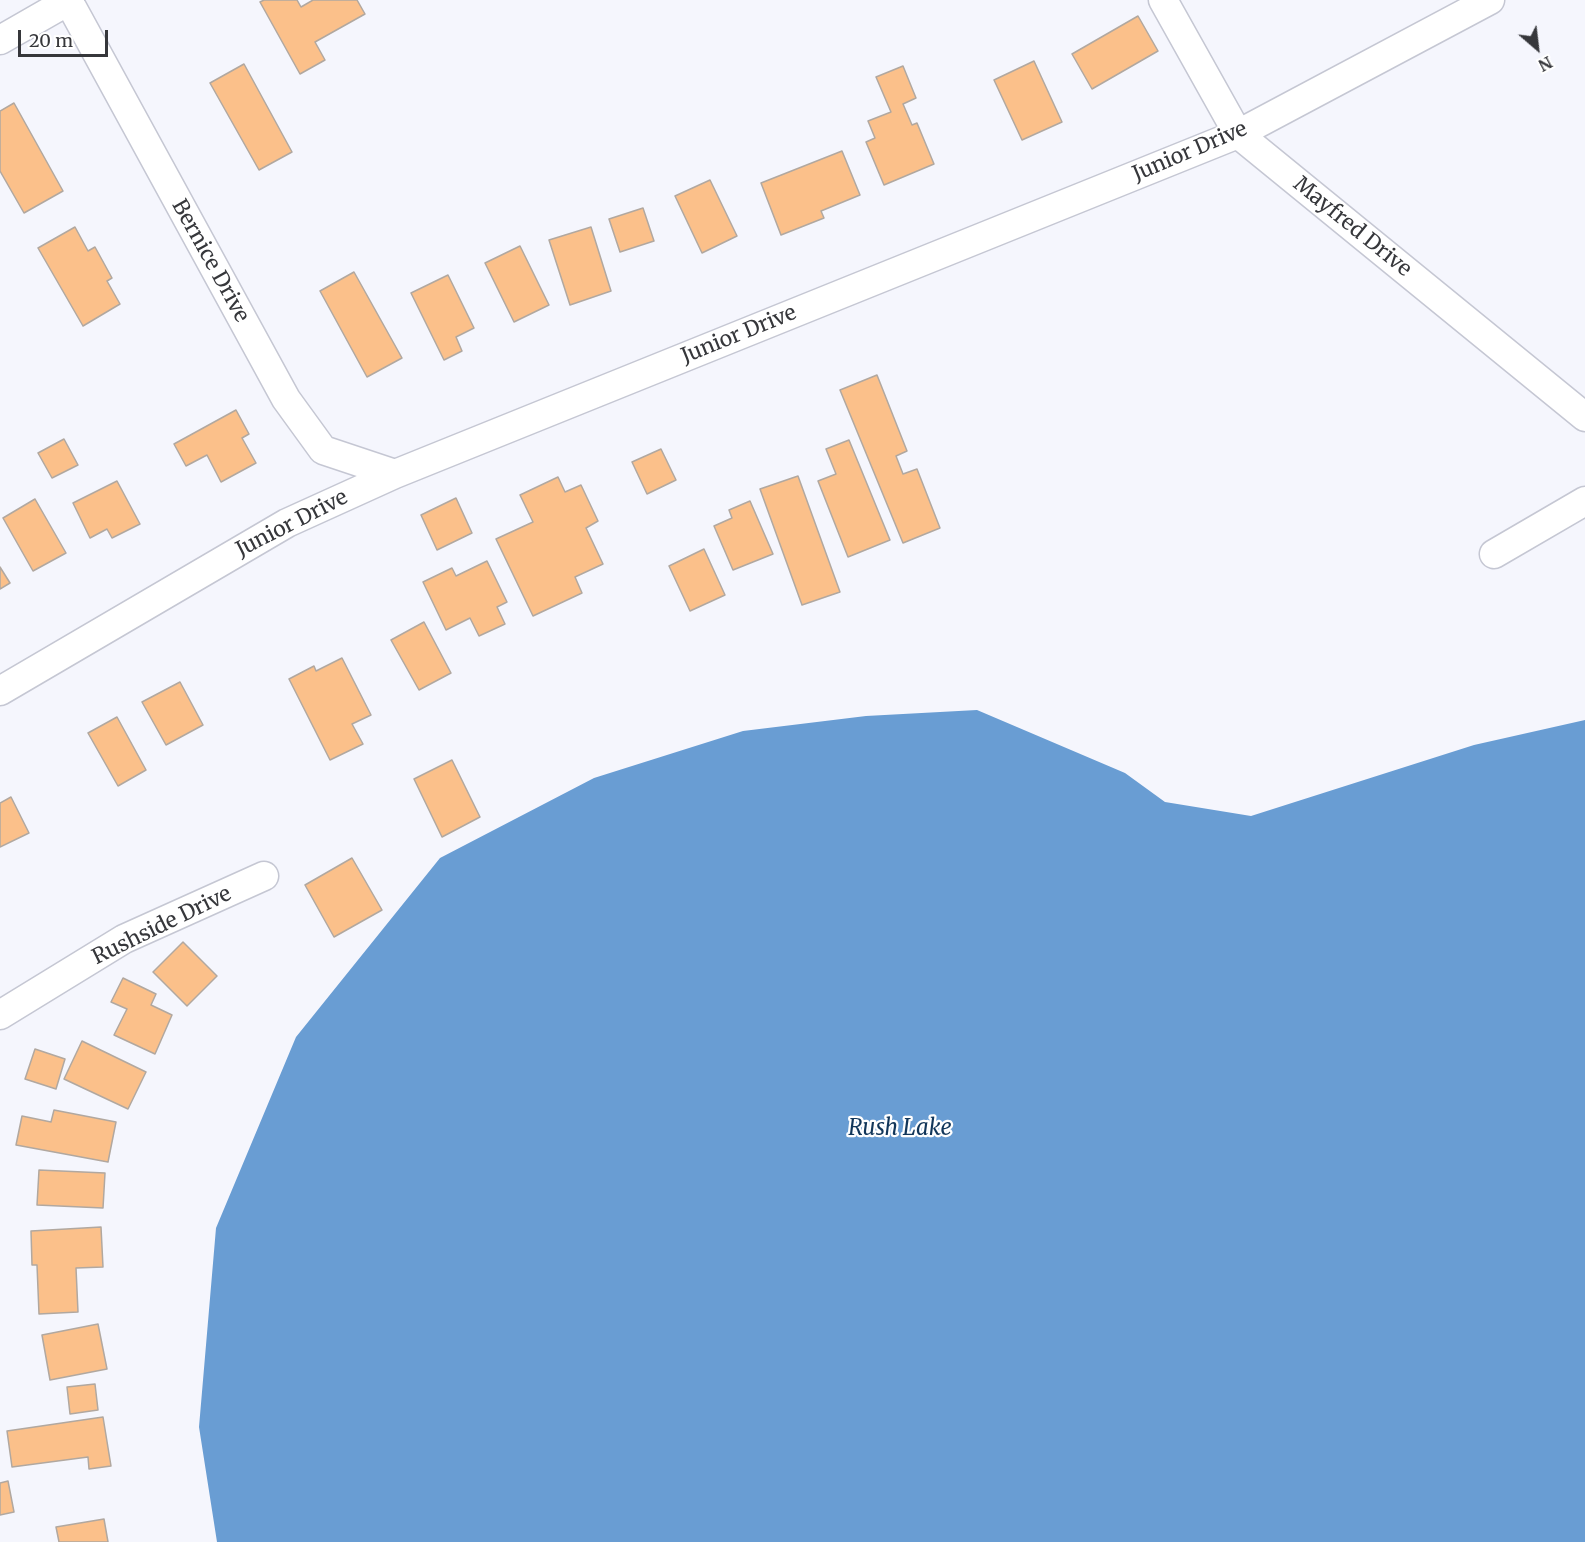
<!DOCTYPE html>
<html>
<head>
<meta charset="utf-8">
<style>
  body { margin:0 }
  #map { position:relative; width:1585px; height:1542px; overflow:hidden; background:#f5f6fd; font-family:Merriweather,serif }
  canvas { display:block }
  .north { position:absolute; left:1507px; top:18px; width:60px; height:60px; -webkit-text-stroke:4px #fff; paint-order:stroke; rotate:152deg; font-size:16px; font-weight:700; line-height:24px; text-align:center; color:#36373b }
  .north::after { content:''; display:block; margin:auto; width:21px; height:27px; background:#36373b; clip-path:polygon(50% 0,100% 100%,50% 72%,0 100%) }
  .scale { position:absolute; left:18px; top:30px; width:90px; height:27px; box-sizing:border-box; border:3px solid #36373b; border-top:0; padding-left:8px; font-size:18px; line-height:21px; white-space:nowrap; color:#36373b; -webkit-text-stroke:4px #fff; paint-order:stroke }
</style>
</head>
<body>
<div id="map">
<canvas width="1585" height="1542"></canvas>
<div class="north">N</div>
<div class="scale">20 m</div>
</div>
<script>
const c = document.querySelector('canvas').getContext('2d');
c.lineJoin = 'round';
function paint(path, color) {
  c.fillStyle = color;
  c.fill(path, 'evenodd');
}
function strokePath(path, color, width, dash) {
  c.strokeStyle = color;
  c.lineWidth = width;
  c.lineCap = dash ? 'butt' : 'round';
  c.setLineDash(dash || []);
  c.stroke(path);
}
function drawText(font, color, halo, rows, align = 'center') {
  c.font = font + ' Merriweather,serif';
  c.lineWidth = 4.5;
  c.setLineDash([]);
  c.textBaseline = 'middle';
  c.strokeStyle = halo;
  c.fillStyle = color;
  for (const [text, x, y, turn = 0] of rows) {
    c.save();
    c.translate(x, y);
    c.rotate((+turn || 0) * Math.PI / 180);
    c.textAlign = isNaN(turn) ? turn : align;
    if (halo) c.strokeText(text, 0, 0);
    c.fillText(text, 0, 0);
    c.restore();
  }
}
paint(new Path2D(`
  M977,710L1125,773L1165,802L1251,816L1474,745L1585,720V1542H217L199,1427L216,1228L296,1037L440,858L594,778L743,731L866,716Z`), '#699dd3');
const building = new Path2D(`
  M264,0H297L301,7L313,0H357L365,14L315,42L325,60L300,74L260,2Z
  M1138,16L1158,51L1092,89L1072,54Z
  M1034,61L1062,122L1022,140L994,80Z
  M244,64L292,152L259,170L210,83Z
  M903,66L916,98L903,104L912,125L917,123L934,164L884,185L866,142L875,138L868,121L891,112L876,77Z
  M14,103L63,191L24,213L0,171V111Z
  M842,151L860,195L821,211L824,218L781,235L761,183Z
  M710,180L737,236L702,253L675,196Z
  M643,208L654,241L620,252L609,219Z
  M75,227L88,251L95,247L112,278L107,281L120,304L83,326L38,248Z
  M591,227L611,291L570,305L549,240Z
  M520,246L549,305L514,322L485,263Z
  M354,272L402,358L367,377L320,291Z
  M448,275L474,328L456,337L462,351L444,360L411,293Z
  M877,375L907,451L896,456L903,474L917,469L940,528L903,543L840,390Z
  M236,410L249,434L242,438L256,463L221,482L207,455L186,466L174,444Z
  M64,439L78,465L52,478L38,453Z
  M849,440L890,540L848,557L818,481L836,474L826,449Z
  M661,449L676,480L647,494L632,462Z
  M798,476L840,592L802,605L760,489Z
  M558,477L565,492L581,485L598,521L586,528L603,564L575,577L582,593L533,616L496,539L533,522L520,495Z
  M117,481L140,524L112,538L107,529L90,538L73,503Z
  M456,498L472,533L437,550L421,515Z
  M35,499L66,553L33,571L3,518Z
  M750,501L773,554L733,570L714,526L732,518L729,510Z
  M704,549L725,595L690,611L669,566Z
  M487,561L507,602L497,607L505,624L479,636L470,618L446,630L423,582L452,568L456,576Z
  M0,567L10,583L0,589Z
  M424,622L451,673L419,690L391,640Z
  M342,658L371,715L352,724L363,744L330,760L289,679L314,666L316,671Z
  M180,682L203,725L166,745L142,702Z
  M117,717L146,770L118,786L88,733Z
  M452,760L480,817L442,837L414,779Z
  M11,797L29,833L0,847V803Z
  M352,858L382,910L334,937L305,885Z
  M183,942L217,976L187,1006L153,972Z
  M123,978L156,994L151,1005L172,1015L155,1054L114,1035L127,1009L111,1002Z
  M82,1041L146,1072L128,1109L64,1079Z
  M35,1049L65,1059L56,1089L25,1079Z
  M54,1110L116,1122L108,1162L16,1145L22,1116L51,1122Z
  M39,1170L105,1173L103,1208L37,1205Z
  M101,1227L103,1267L76,1268L78,1312L39,1314L37,1265H32L31,1231Z
  M98,1324L107,1369L50,1380L42,1335Z
  M95,1384L98,1410L70,1414L67,1387Z
  M103,1417L111,1466L89,1469L88,1457L12,1467L7,1431Z
  M8,1481L14,1512L0,1515V1483Z
  M104,1519L108,1542H59L56,1527Z`);
paint(building, '#fbc08a');
strokePath(building, '#b1a8a0', 1.5);
const minor = new Path2D(`
  M68,0L286,399L323,450L395,474
  M1163,0L1238,134L1585,417
  M0,40L70,0
  M1494,554L1585,501
  M0,691L287,523L395,474L1238,134L1490,0
  M0,1015L124,939L264,876`);
strokePath(minor, '#c5c7d3', 31);
strokePath(minor, '#fff', 28);
drawText('21px', '#36373b', '#fff', [
  ["Junior Drive",1190,152,-23],
  ["Mayfred Drive",1352,227,39],
  ["Bernice Drive",210,261,61],
  ["Junior Drive",739,335,-22],
  ["Junior Drive",292,524,-27],
  ["Rushside Drive",162,926,-26]
]);
drawText('italic 22px', '#11365a', '#fff', [
  ["Rush Lake",900,1129]
]);
</script>
</body>
</html>
